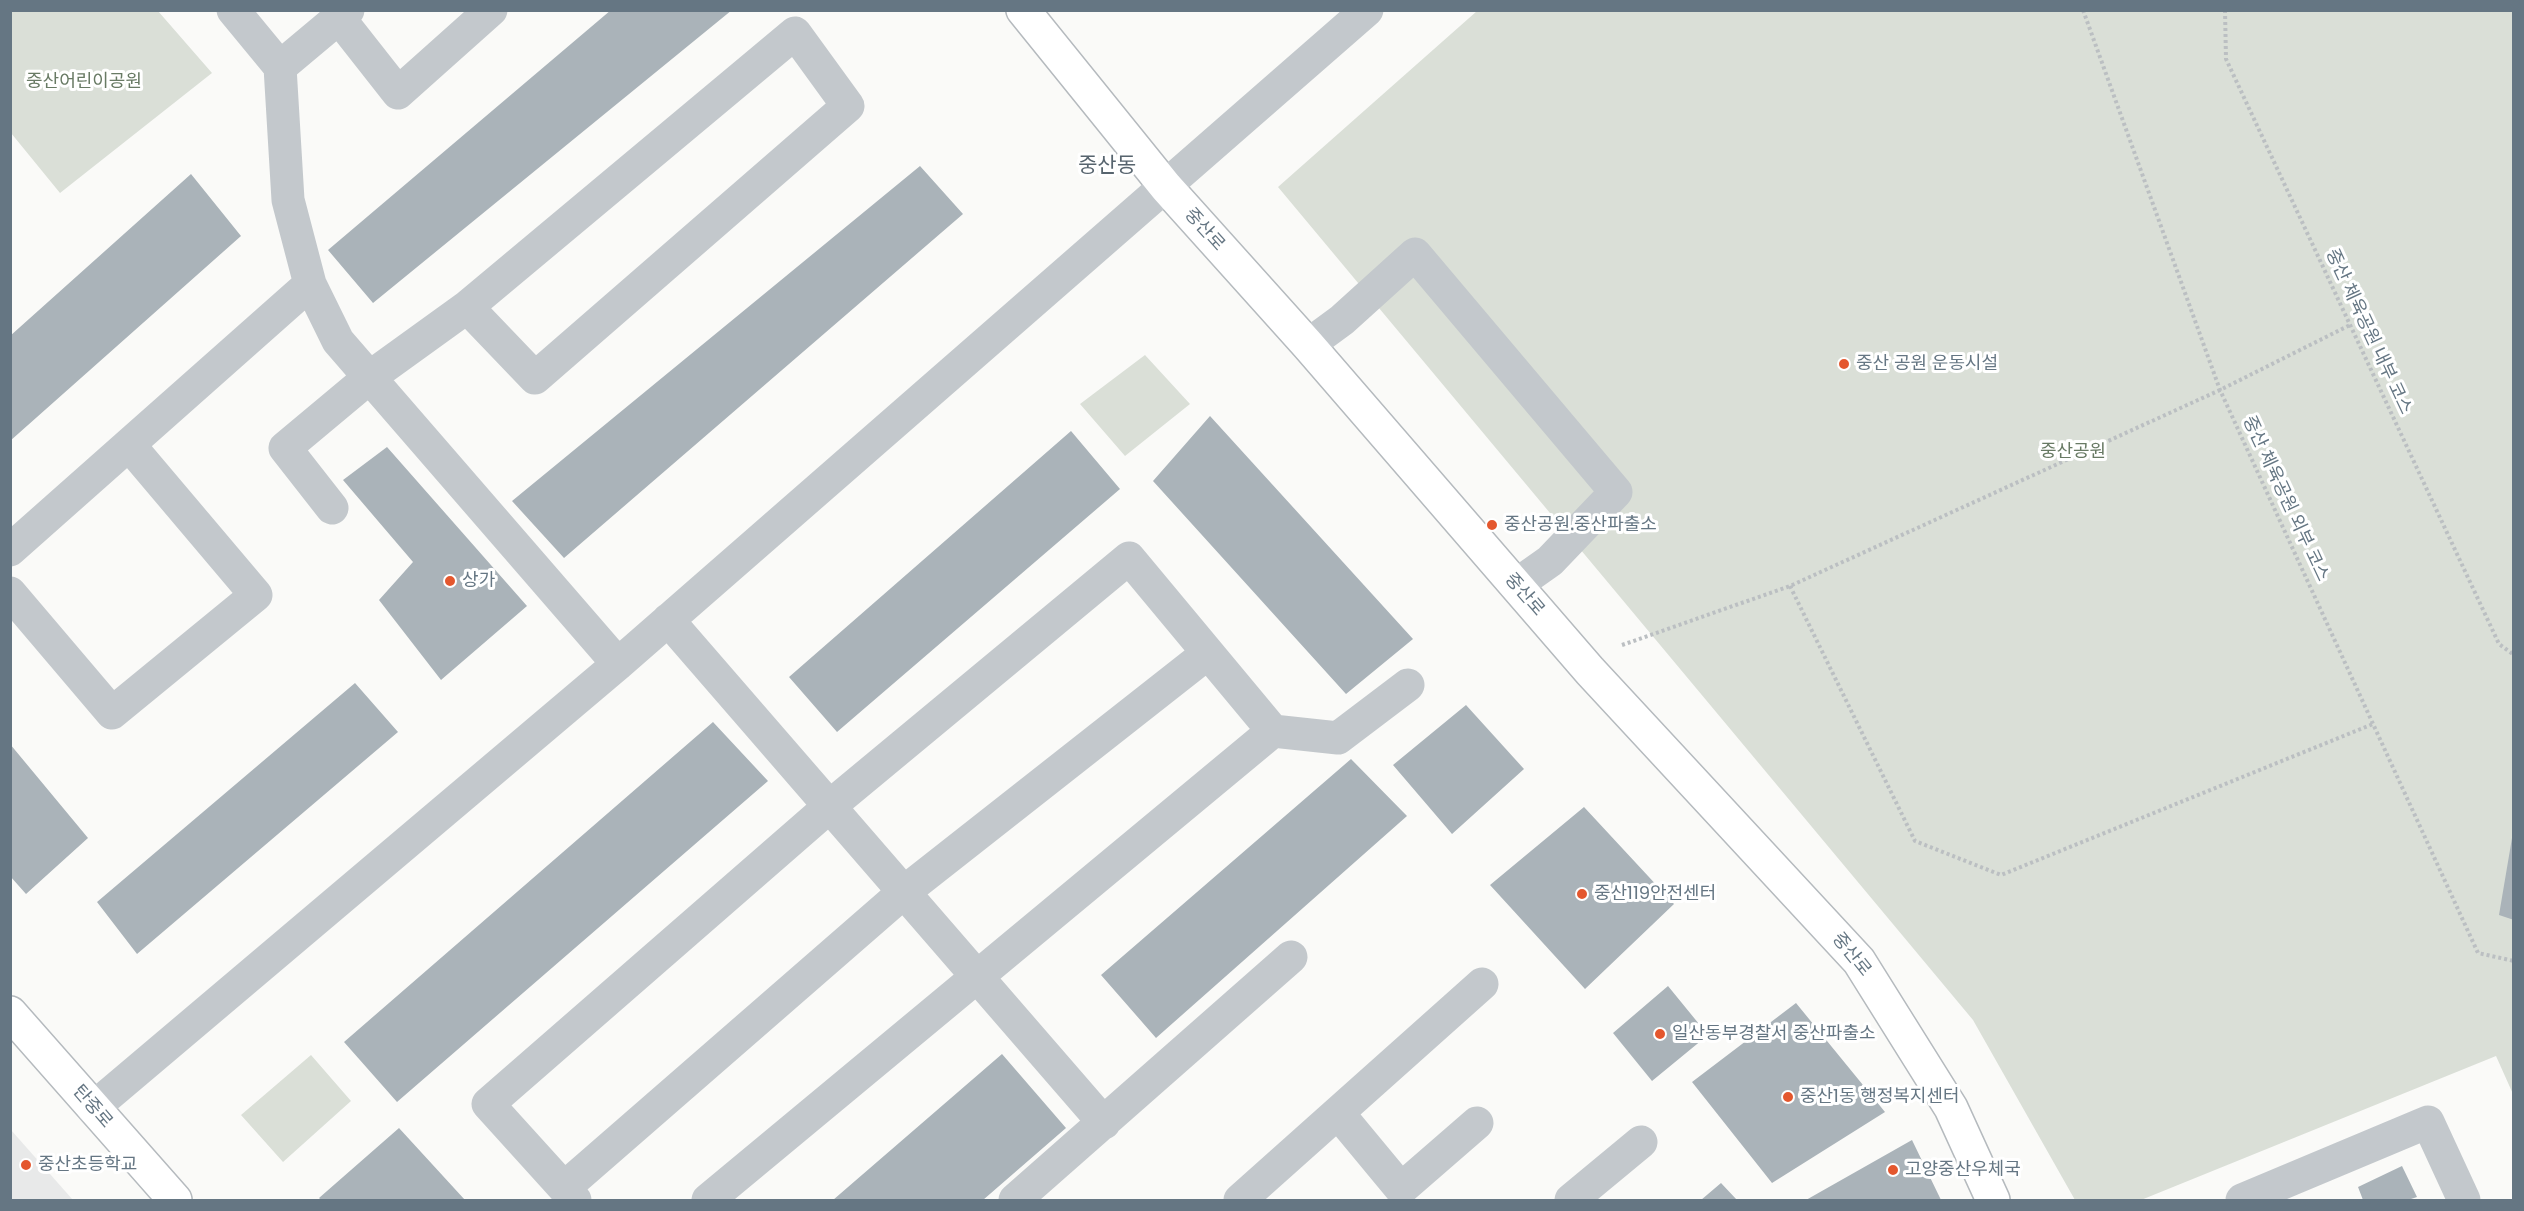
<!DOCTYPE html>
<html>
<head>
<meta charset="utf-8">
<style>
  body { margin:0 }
  #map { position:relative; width:2524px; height:1211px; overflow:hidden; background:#fafaf8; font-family:Poppins,sans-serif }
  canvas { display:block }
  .frame { position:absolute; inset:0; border:12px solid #657683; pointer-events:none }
</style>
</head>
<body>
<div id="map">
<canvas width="2524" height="1211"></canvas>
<div class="frame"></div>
</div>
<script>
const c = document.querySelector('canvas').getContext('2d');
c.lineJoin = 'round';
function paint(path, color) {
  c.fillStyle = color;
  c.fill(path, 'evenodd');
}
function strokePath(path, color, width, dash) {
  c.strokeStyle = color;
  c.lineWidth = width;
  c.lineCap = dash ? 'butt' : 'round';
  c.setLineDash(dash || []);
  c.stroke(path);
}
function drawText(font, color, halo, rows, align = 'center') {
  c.font = font + ' Poppins,"Noto Sans KR",sans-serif';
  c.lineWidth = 6;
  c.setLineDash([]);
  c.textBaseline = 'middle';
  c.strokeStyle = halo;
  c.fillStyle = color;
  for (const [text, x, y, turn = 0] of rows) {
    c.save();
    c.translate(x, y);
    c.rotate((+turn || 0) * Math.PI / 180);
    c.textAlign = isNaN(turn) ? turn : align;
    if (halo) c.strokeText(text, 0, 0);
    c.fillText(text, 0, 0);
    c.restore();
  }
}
paint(new Path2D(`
  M11,1130L73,1200H11Z`), '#e8e9e9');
paint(new Path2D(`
  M10,11H158L212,73L60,193L11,133Z
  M1477,11H2513V1094L2496,1056L2141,1200H2075L1973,1020L1278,187Z
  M1145,355L1190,404L1125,456L1080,404Z
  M311,1055L351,1101L283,1162L241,1115Z`), '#dadfd7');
paint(new Path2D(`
  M611,10H732L373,303L328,250Z
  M920,166L963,214L564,558L512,501Z
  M191,174L241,236L10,441V336Z
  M1210,416L1413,639L1346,694L1153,481Z
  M1071,431L1120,489L837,732L789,677Z
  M387,447L527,606L441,680L379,600L413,562L343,480Z
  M355,683L398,732L137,954L97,902Z
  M1466,705L1524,769L1452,834L1393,765Z
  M713,722L768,781L397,1102L344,1042Z
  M10,744L88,838L26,894L10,876Z
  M1351,759L1407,816L1156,1038L1101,975Z
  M1584,807L1674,904L1585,989L1490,885Z
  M2512,838H2514V920L2499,915Z
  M1668,986L1708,1035L1652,1081L1613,1033Z
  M1796,1003L1885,1112L1772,1183L1692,1082Z
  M1002,1054L1066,1128L983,1200H833Z
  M399,1128L465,1200H321L319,1198Z
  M1912,1140L1941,1200H1806Z
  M2402,1166L2417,1197L2408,1200H2363L2358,1187Z
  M1721,1183L1737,1200H1701Z`), '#aab3b9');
const major = new Path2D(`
  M1023,10L1166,187L1308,345L1590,671L1859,961L1951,1108L1993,1200
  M10,1013L175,1200`);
strokePath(major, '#b5babe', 36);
strokePath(new Path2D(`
  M2083,10L2220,390L2478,953L2514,961
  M2225,10L2226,59L2499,644L2514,655
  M1790,586L1915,841L2001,875L2373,724
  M1622,645L1790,586L2220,390L2350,325`), '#bbbfc2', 4, [3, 3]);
strokePath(new Path2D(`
  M233,10L280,67L288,200L310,284L338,341L618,664
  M339,18L398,93L491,10
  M280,67L348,10
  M1308,345L1342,320L1415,254L1616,492L1550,561L1516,585
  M332,508L285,448L370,377L467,307L795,33L848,106L535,378L467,307
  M10,550L310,284
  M10,593L112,713L256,595L130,446
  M668,620L1104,1123
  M93,1108L618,664L1367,10
  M1338,1113L1401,1189L1477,1123
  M564,1188L904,892L1208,653
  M575,1200L488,1104L830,806L1129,558L1273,731L1338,738L1408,685
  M708,1200L1273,731
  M1015,1200L1291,957
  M1240,1200L1482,984
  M1571,1200L1641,1142
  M2242,1200L2428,1122L2464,1200`), '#c3c8cc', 33);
strokePath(major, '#fff', 33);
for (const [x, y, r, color] of [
  [1844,364,6,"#e4572e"],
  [1492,525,6,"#e4572e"],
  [450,581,6,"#e4572e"],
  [1582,894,6,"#e4572e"],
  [1660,1034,6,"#e4572e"],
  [1788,1097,6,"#e4572e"],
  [26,1165,6,"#e4572e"],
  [1893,1170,6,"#e4572e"]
]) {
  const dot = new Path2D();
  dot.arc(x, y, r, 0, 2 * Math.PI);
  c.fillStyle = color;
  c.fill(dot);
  strokePath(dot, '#fff', 2);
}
drawText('18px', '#687a64', '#fff', [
  ["중산어린이공원",84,82],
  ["중산공원",2073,452]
]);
drawText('18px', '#657683', '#fff', [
  ["중산로",1204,230,48],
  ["중산 체육공원 내부 코스",2368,332,65],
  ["중산 체육공원 외부 코스",2285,499,65],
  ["중산로",1524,595,49],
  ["중산로",1851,955,51],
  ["탄중로",92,1107,49]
]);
drawText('18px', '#657683', '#fff', [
  ["중산 공원 운동시설",1856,364],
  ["중산공원.중산파출소",1504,525],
  ["상가",462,581],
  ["중산119안전센터",1594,894],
  ["일산동부경찰서 중산파출소",1672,1034],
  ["중산1동 행정복지센터",1800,1097],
  ["중산초등학교",38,1165],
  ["고양중산우체국",1905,1170]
], 'left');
drawText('21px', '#57646e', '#fff', [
  ["중산동",1107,167]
]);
</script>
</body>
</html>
